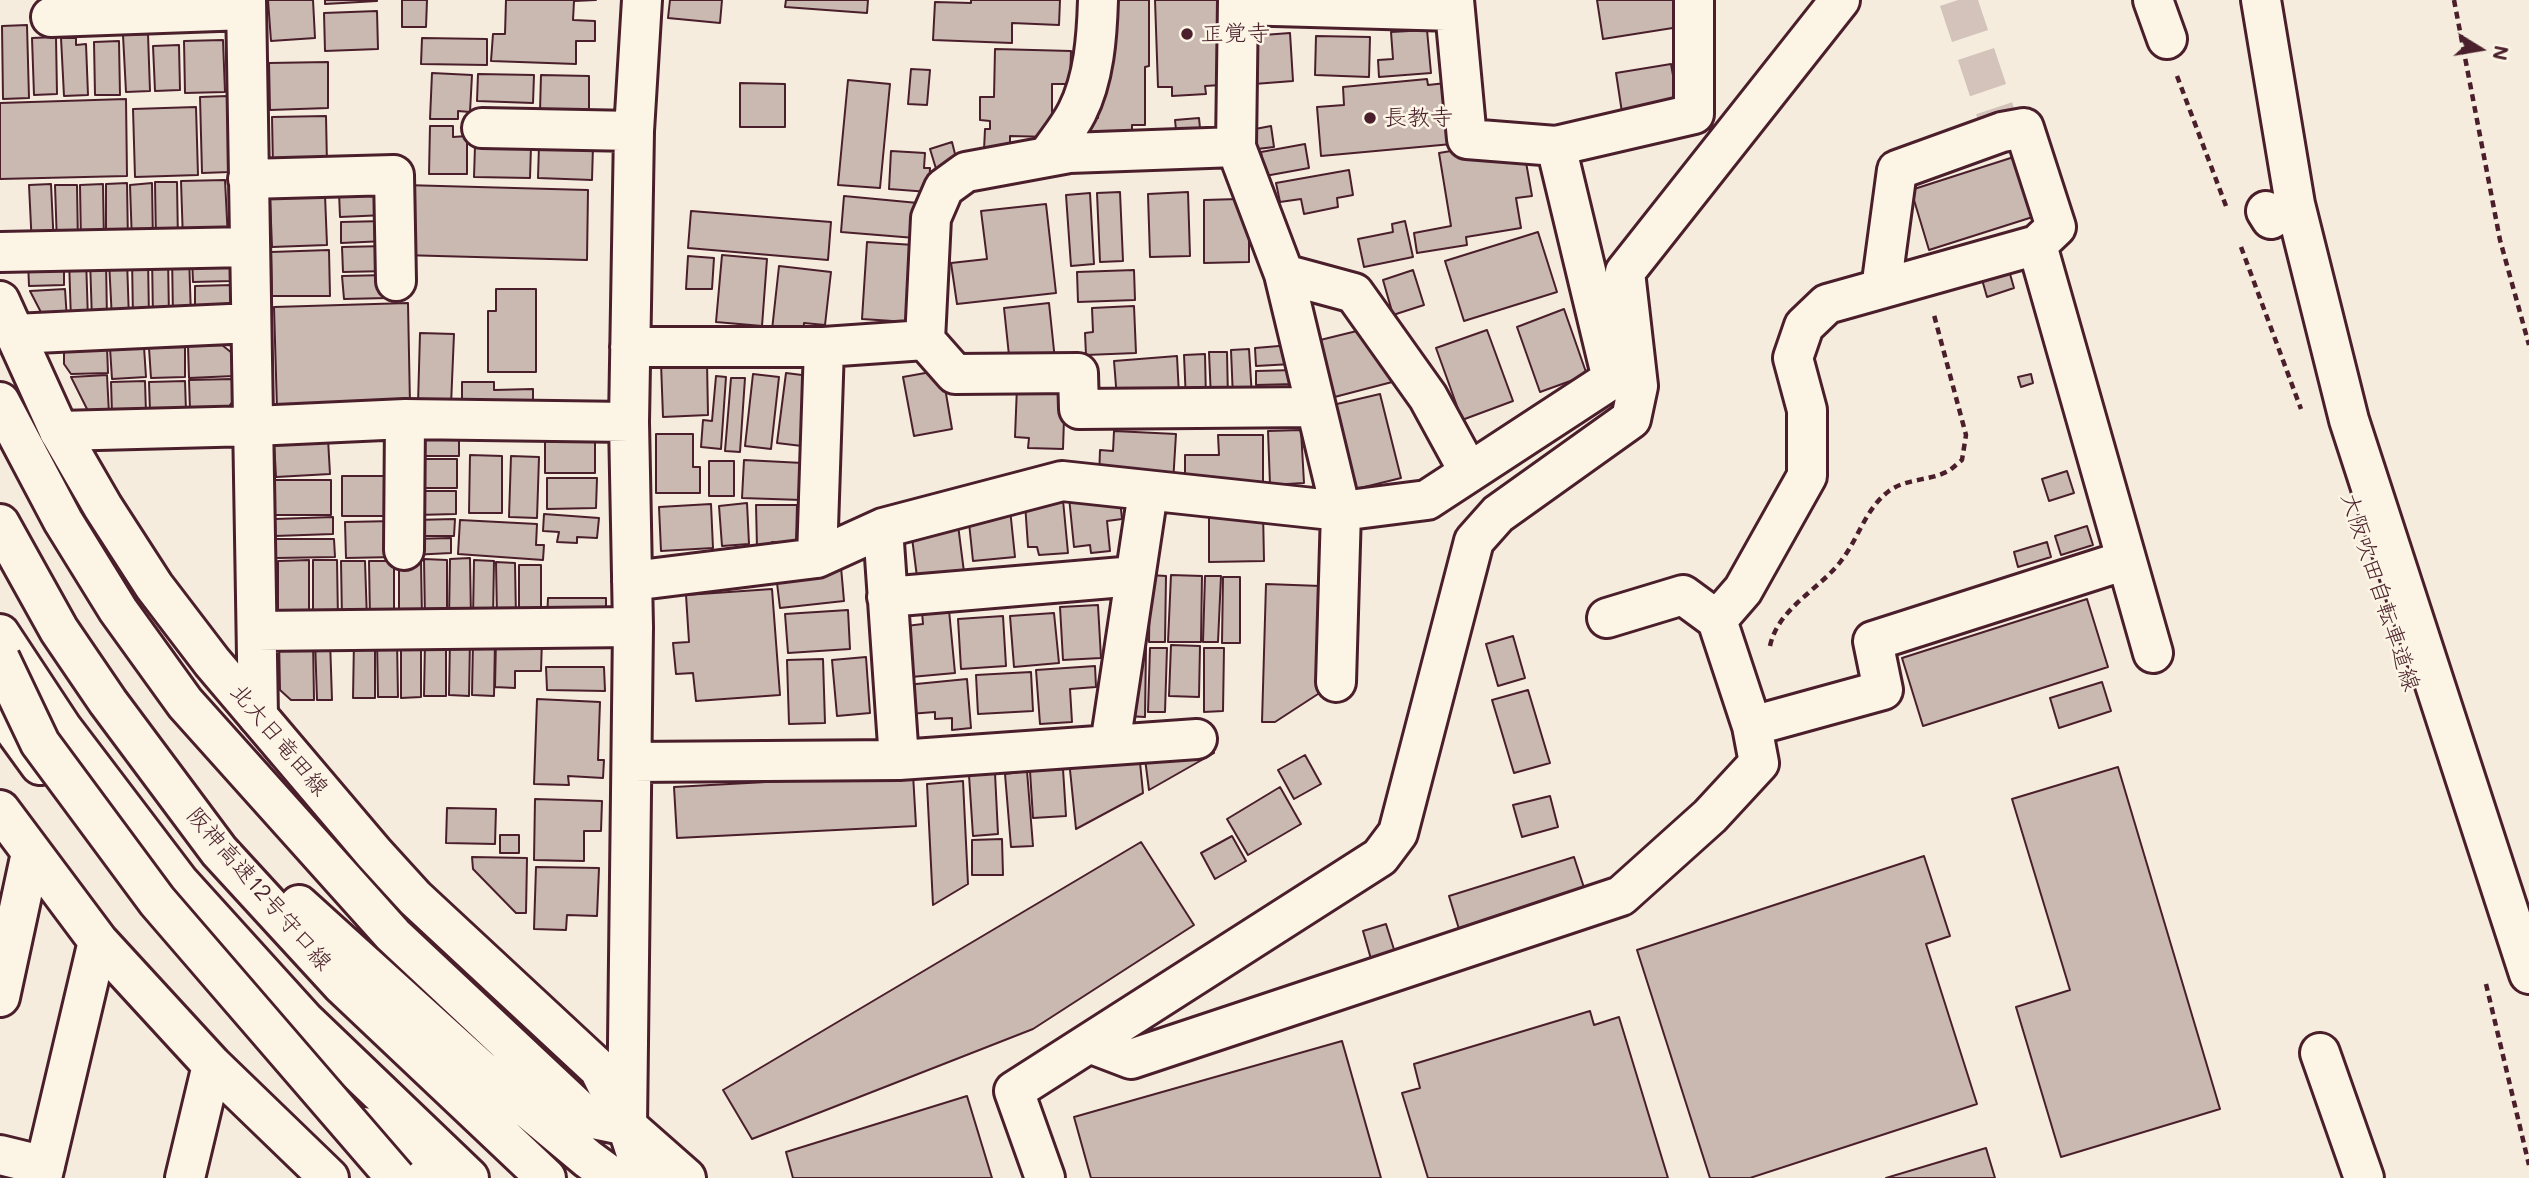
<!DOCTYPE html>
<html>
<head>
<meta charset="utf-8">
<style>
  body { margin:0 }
  #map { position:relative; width:2529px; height:1178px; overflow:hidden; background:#f5ecde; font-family:Mali,sans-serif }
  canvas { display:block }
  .north { position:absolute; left:2445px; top:14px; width:70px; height:70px; -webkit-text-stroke:5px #fcf5e5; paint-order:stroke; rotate:101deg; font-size:19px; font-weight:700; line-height:28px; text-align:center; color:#4a1f2b }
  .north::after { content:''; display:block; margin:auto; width:24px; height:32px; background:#4a1f2b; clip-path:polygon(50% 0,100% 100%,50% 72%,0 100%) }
</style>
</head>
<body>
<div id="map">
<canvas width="2529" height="1178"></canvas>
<div class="north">N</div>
</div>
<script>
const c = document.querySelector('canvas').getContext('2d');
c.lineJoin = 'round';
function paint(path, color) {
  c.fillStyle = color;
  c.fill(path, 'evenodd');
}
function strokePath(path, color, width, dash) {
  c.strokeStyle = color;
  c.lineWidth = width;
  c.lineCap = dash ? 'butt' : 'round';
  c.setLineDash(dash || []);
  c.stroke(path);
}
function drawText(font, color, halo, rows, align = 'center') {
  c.font = font + ' Mali,"Klee One",sans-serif';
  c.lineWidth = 5;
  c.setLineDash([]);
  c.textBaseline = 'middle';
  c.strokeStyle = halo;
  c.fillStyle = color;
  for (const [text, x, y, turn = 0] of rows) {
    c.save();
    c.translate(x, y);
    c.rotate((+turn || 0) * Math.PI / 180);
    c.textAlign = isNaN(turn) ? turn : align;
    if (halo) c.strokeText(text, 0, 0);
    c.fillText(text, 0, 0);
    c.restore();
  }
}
const building = new Path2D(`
  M268,0H313L315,38L271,41Z
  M325,0H377V1L325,4Z
  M402,0H427L426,27H402Z
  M506,0H596L574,1L573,20L595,21V41H576V64L491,61L493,34H505Z
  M670,0H722L720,23L668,18Z
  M786,0H868L867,13L785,7Z
  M971,0H1060L1059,25L1012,23V43L933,40L935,2L971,3Z
  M1112,0H1149V66L1145,67V125H1132V145H1084V118H1098L1097,72Z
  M1155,0H1217L1221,85L1205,86L1206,94L1172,96V87H1158Z
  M1597,0H1674L1679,27L1603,39Z
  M377,11L378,49L325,51L324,13Z
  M27,25L29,98L3,99L2,26Z
  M1427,30L1431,73L1379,77L1378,60L1393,59L1391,32Z
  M1290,33L1293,81L1254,84L1250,36Z
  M148,34L150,91L126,92L123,35Z
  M1316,36L1370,37L1369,77L1315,75Z
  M56,37L57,94L34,95L32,38Z
  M61,38H76V45L86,44L88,95L64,96Z
  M422,38L487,39V65L421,64Z
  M223,40L225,92L185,93L184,41Z
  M119,41L120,95H95L94,42Z
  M179,45L180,90L155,91L153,46Z
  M995,49L1071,51L1070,84H1052V137L1010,136V151L984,150L985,129H990V121L980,120V97H994Z
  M328,62V108L270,110L269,63Z
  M1671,64L1679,109L1623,119L1616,73Z
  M911,69L930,70L927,105L908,104Z
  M432,73L472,75L470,112L458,111V119H430Z
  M478,74L534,75L533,103L477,101Z
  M541,75L589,76V112L540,111Z
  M1427,79L1428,85L1446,83L1452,144L1321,156L1317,107L1344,105L1343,87Z
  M848,80L890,84L880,188L838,185Z
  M740,83L785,84V127H740Z
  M228,96L230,172L202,173L200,97Z
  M126,99L127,176L0,179V103Z
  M196,107L198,175L135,177L133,109Z
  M326,116L327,165L273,167L272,117Z
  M1199,118L1201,138L1177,140L1175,120Z
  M430,126H453V137L467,136V174H429Z
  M1271,126L1274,147L1257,149L1255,129Z
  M952,142L958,166L937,172L930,149Z
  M1305,144L1309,168L1265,176L1261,152Z
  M539,145L593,146L592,180L538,178Z
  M1487,145L1524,151L1532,196L1516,198L1521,228L1466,237L1467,245L1417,253L1414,233L1451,226L1439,153Z
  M475,146H531L530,178L474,177Z
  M891,151L925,153L924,168H930L929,192L889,189Z
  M2020,155L2039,215L1929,250L1911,190Z
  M1349,170L1353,195L1337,198L1338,207L1304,214L1301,199L1280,202L1276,183Z
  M225,180L228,239L183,241L181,181Z
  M155,182H177L178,242L156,243Z
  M127,183L128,242H106V184Z
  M152,183L153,242L132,243L130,185Z
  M51,184L54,247H32L29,185Z
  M103,184L104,243H81L80,185Z
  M55,185H77L78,244H57Z
  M404,185L588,190L587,260L401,255Z
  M384,191L385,215L340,217L339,192Z
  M1120,192L1123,261L1100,262L1097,193Z
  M1188,192L1190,256L1150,257L1148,194Z
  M1090,193L1094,264L1071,266L1066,195Z
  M325,195L327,245L272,247L270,197Z
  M844,196L918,203L915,238L841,232Z
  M1239,199V212H1249V262L1204,263V200Z
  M1046,204L1056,293L957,304L951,263L987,259L981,211Z
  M691,211L831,222L828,260L688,248Z
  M385,221L386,241L341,243V222Z
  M1405,221L1413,257L1364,267L1358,239L1393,232L1392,224Z
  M1538,232L1557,292L1464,321L1445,261Z
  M867,242L914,245L908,322L862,319Z
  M387,246L388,271L343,272L342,247Z
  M329,250L330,296H272L271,252Z
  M168,255L169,318L153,319L152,256Z
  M172,255H189L191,317H173Z
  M231,255V281L193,282L192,257Z
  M722,255L767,259L762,326L716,322Z
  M688,256L714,258L712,289H686Z
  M148,257L149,319H133L132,258Z
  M86,258L88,320L71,321L69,259Z
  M64,259V285L29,286L28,261Z
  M90,259H106L107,320L92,321Z
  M127,260L129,319L112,320L109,261Z
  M779,266L831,272L825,325L804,323L803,333L772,330Z
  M2008,267L2014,288L1987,297L1981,276Z
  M1134,270L1135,300L1078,302L1077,272Z
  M1413,270L1424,305L1393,315L1383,280Z
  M387,275L388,298L344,299L342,276Z
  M233,285L234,306L195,318V286Z
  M65,289L67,320L46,322L30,291Z
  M496,289H536V372H488V311H496Z
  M408,303L410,405L277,409L274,307Z
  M1049,303L1055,360L1010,365L1004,308Z
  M1134,306L1136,353L1086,355L1085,333L1093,332L1092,308Z
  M1564,309L1587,375L1540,392L1517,327Z
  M1369,328L1396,381L1323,400L1308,343Z
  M1487,330L1513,401L1462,420L1436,348Z
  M420,333L454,334L451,405L418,404Z
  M222,345L232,353L234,376L189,378L188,346Z
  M1291,345L1292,364L1256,366L1255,348Z
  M107,347L108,373L71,374L64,364V348Z
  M144,347L146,377L112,379L110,348Z
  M185,347V377L151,378L149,348Z
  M1249,349L1252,397L1233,398L1231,350Z
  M1209,352H1227L1228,399H1211Z
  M1205,354L1206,400L1186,401L1184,355Z
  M1177,356L1179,395L1117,399L1114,361Z
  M707,362L708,415L663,417L661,363Z
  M942,370L952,429L914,436L903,377Z
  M1295,370V384L1256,385V371Z
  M786,373L810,376L802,446L777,443Z
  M753,374L779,377L771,449L745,446Z
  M2031,374L2033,383L2021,387L2018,377Z
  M107,375L109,414L90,415L71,377Z
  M716,376L726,377L721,449L701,447L703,420L712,421Z
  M731,378H745L740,452L725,451Z
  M233,379V401L227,409L190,410L189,380Z
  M145,381L146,413L112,414L111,382Z
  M185,381L186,411L150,412L149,382Z
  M462,382H494V390L533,389V407H462Z
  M1017,386L1065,388L1063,449L1028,448L1029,438L1015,437Z
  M1380,394L1401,478L1344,492L1324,407Z
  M1301,430L1304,483L1270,485L1268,431Z
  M1114,431L1176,434L1173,483L1099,479L1100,450L1113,451Z
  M656,434H693V467H700V493H656Z
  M415,435H459V456H415Z
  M1218,435H1263V486H1185V455H1219Z
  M328,439L330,474L276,477L274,441Z
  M595,439V473H545V440Z
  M470,455L502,456V513H469Z
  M511,456L539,457L537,518L509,517Z
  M415,459H457V488H415Z
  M744,460L803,463L802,500L742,498Z
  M709,461H734V496H709Z
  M2067,471L2074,493L2049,501L2042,479Z
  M342,476H392V516H342Z
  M547,478H597L596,508L547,509Z
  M273,480H331V515H273Z
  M415,491H456V514L416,515Z
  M1069,497L1120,500L1122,519L1107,521L1110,551L1091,553L1090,545L1074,547Z
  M1063,500L1068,553L1039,555L1037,547H1028L1025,503Z
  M747,503L749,544L722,546L719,506Z
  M711,504L713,548L661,551L659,507Z
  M756,505H797L796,542H772L771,548H757Z
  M1010,509L1015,557L973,561L968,513Z
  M1209,511H1263L1264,561L1209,562Z
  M544,514L599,518L597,538L577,537V543L557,542L559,532L543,531Z
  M333,517V534L275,536V519Z
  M455,519L454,536H414V520Z
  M460,520L537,524L536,545H544L543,560L458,554Z
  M395,521V557L346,558L345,522Z
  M958,525L964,572L917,577L911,530Z
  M2087,526L2093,545L2061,555L2055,536Z
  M451,538V553L411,555V539Z
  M276,539H334L335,557L276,558Z
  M2047,542L2051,557L2018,567L2014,552Z
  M470,558L471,619L449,618L450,559Z
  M424,559L447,560V619H425Z
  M309,560V620L278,621V561Z
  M313,560H337L338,620L313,621Z
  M474,560L494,561L493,618H473Z
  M341,561H365L367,620H342Z
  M369,561H394V618L370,619Z
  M399,561H421L422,618L399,619Z
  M496,562L515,563L516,618H497Z
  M519,565H541V616H519Z
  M841,567L844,601L780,608L777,583L784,582L783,573Z
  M1150,575L1166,576L1165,642H1149Z
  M1171,575L1202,576L1201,642H1168Z
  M1205,576H1221L1218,642H1203Z
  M1223,577H1240V643H1222Z
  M1266,584L1321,586L1318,694L1275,722H1262Z
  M772,589L780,695L696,701L693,673L676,674L673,643L689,642L686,595Z
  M548,598H606V619H547Z
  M2087,599L2108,667L1923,726L1902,658Z
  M1098,605L1101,658L1063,660L1060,607Z
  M848,610L850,649L788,653L785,614Z
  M949,610L955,673L911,677L906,626L923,624L922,612Z
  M1054,613L1059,663L1014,667L1010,616Z
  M1003,616L1006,666L961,669L958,619Z
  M1513,636L1525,678L1498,686L1486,644Z
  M450,639L470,640L469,696L449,695Z
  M496,639H542L541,671H515V688L495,687Z
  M279,640H313L314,700H291L280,690Z
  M315,640H330L332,700H317Z
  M354,640H375V698H353Z
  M377,640H397L398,697H378Z
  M401,640H421V697L401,698Z
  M473,640H495L494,696L472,695Z
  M425,641H446V696H424Z
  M1171,645L1200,646L1199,697L1169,696Z
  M1138,647H1146L1145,717L1127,716Z
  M1150,648H1167L1165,712H1148Z
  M1204,648H1224L1223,711L1204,712Z
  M866,657L870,713L837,716L832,660Z
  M823,659L825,723L789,724L787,660Z
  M1095,666L1096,687L1070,689L1072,722L1040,724L1036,670Z
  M546,667H604L605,691L547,690Z
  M1031,672L1033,711L978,714L976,675Z
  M967,679L971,728L952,730V718L935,719V712L909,714L906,685Z
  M2102,682L2111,711L2059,728L2050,698Z
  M1528,690L1550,763L1514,773L1492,700Z
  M537,699L600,702L598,760H604L603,778L568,776L569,785L534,784Z
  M1212,742L1214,753L1149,790L1144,751Z
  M1139,752L1143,793L1076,829L1069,760Z
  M1305,755L1321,784L1294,799L1278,770Z
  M2118,767L2220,1109L2061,1157L2016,1007L2070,990L2012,799Z
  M1063,769L1066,816L1033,818L1030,771Z
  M1027,771L1033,846L1011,847L1005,774Z
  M995,773L998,834L973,836L969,775Z
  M913,774L916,826L677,838L674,787Z
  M963,781L968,884L933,905L927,784Z
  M1280,787L1301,824L1248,855L1227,819Z
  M1550,796L1558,827L1522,837L1513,805Z
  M535,799L602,801L601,831H584V861L534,860Z
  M447,808L496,809L495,844L446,843Z
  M500,835H519V853H500Z
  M1232,836L1246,861L1215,879L1201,853Z
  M1002,839L1003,875H972V840Z
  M1141,842L1194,925L1033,1029L752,1139L723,1090Z
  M1924,856L1950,936L1926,944L1977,1104L1750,1178H1710L1637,950Z
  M472,857L527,858L526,913H516L473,869Z
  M1574,857L1588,900L1462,939L1449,896Z
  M536,867L599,868L597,916L567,915L566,930L534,929Z
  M1386,924L1397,959L1373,966L1363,931Z
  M1590,1011L1594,1025L1619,1017L1668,1178H1428L1402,1093L1420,1088L1414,1064Z
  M1342,1041L1381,1178H1091L1074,1117Z
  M967,1096L992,1178H793L786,1152Z
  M1986,1148L1995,1178H1886Z`);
paint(building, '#cab9b1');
strokePath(building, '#4a1f2b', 2);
strokePath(new Path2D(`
  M1958,0L2002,132`), '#d3c3ba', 38, [38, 19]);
const minor = new Path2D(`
  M246,0L258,716
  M1454,0L1467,139L1556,146
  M2153,0L2167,39
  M2261,0L2295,204L2349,420L2529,974
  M1238,5L1455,11
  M51,17L246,10
  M482,128L634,131
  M1236,147L1284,274L1354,293L1428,397L1469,472
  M1047,157C1057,142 1069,128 1077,112C1094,79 1097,36 1098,0
  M248,179L394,175L396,281
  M2266,211L2271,219L2295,204
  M0,252L249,247
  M1284,274L1341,511L1336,682
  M1881,289L1897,170L2002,132L2024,128L2056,227L2037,245L2153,653
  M14,334L251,323
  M925,340L955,374L1078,373L1079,409L1316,407
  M630,347H824L925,340L931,218L944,188L966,172L1069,153L1236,147L1238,0
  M59,431L254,426L405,419L629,422
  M883,528L899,760
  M404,550L405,419
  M817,558L824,347
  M632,581L817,558L883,528L1062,481L1341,511L1427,500L1612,379L1556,146L1694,114V0
  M887,597L1135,576
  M1607,618L1683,595L1717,620
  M257,631L633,627
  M1752,726L1883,690L1873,641L2126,560
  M1110,745L1148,492
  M632,762L899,760L1197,739
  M0,810L98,941L212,1065L329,1178
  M0,997L31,853
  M1089,1043L1131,1059L1621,896L1710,816L1759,763L1752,726L1717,620L1743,590L1807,476V410L1793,358L1804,326L1827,304L2037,245
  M2320,1053L2364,1178
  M627,1126L633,627L629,422L634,131L642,0
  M0,1155L45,1166
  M42,1178L98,941
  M185,1178L212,1065
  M1045,1178L1014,1091L1380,857L1398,833L1474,541L1498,514L1631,419L1638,386L1625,272L1840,0`);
const major = new Path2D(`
  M0,301L59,431L103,507L154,586L212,662L374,853L415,898L599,1069L627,1126L644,1178`);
const highway = new Path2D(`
  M0,402L63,521L118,610L185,703L393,935L588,1118L627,1126L686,1178
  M0,524L59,630L108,702L219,851L342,985L546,1178
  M0,634L62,728L179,882L305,1021L469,1178
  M0,710L40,765
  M299,905L479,1068L588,1159L614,1178
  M364,1127L428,1178`);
strokePath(minor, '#4a1f2b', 44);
strokePath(major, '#4a1f2b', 44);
strokePath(highway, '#4a1f2b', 44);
strokePath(new Path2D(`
  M2454,0L2500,240L2529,345
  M2177,76L2226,206
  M2241,247L2301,409
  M1770,646C1778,608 1819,590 1841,561C1859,538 1865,509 1889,491C1906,478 1932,481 1950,470C1954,467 1958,463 1962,460L1966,435L1934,315
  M2486,984L2529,1165`), '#4a1f2b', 4.5, [7, 5]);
strokePath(minor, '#fcf5e5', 38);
strokePath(major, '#fcf5e5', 38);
strokePath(highway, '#fcf5e5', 38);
const highwayBridge = new Path2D(`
  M0,659L40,743L157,901L396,1178`);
strokePath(highwayBridge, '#4a1f2b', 44, []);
strokePath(highwayBridge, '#fcf5e5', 38);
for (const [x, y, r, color] of [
  [1187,34,7,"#4a1f2b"],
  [1370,118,7,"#4a1f2b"]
]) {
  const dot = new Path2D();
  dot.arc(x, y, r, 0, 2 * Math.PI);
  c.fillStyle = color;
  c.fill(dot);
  strokePath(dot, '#fcf5e5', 2.5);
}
drawText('23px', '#4a1f2b', '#fcf5e5', [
  ["正覚寺",1201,34],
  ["長教寺",1384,118]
], 'left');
drawText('23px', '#4a1f2b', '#fcf5e5', [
  ["大阪吹田自転車道線",2380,592,72],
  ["北大日竜田線",279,740,50],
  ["阪神高速12号守口線",259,889,49]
]);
</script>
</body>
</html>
